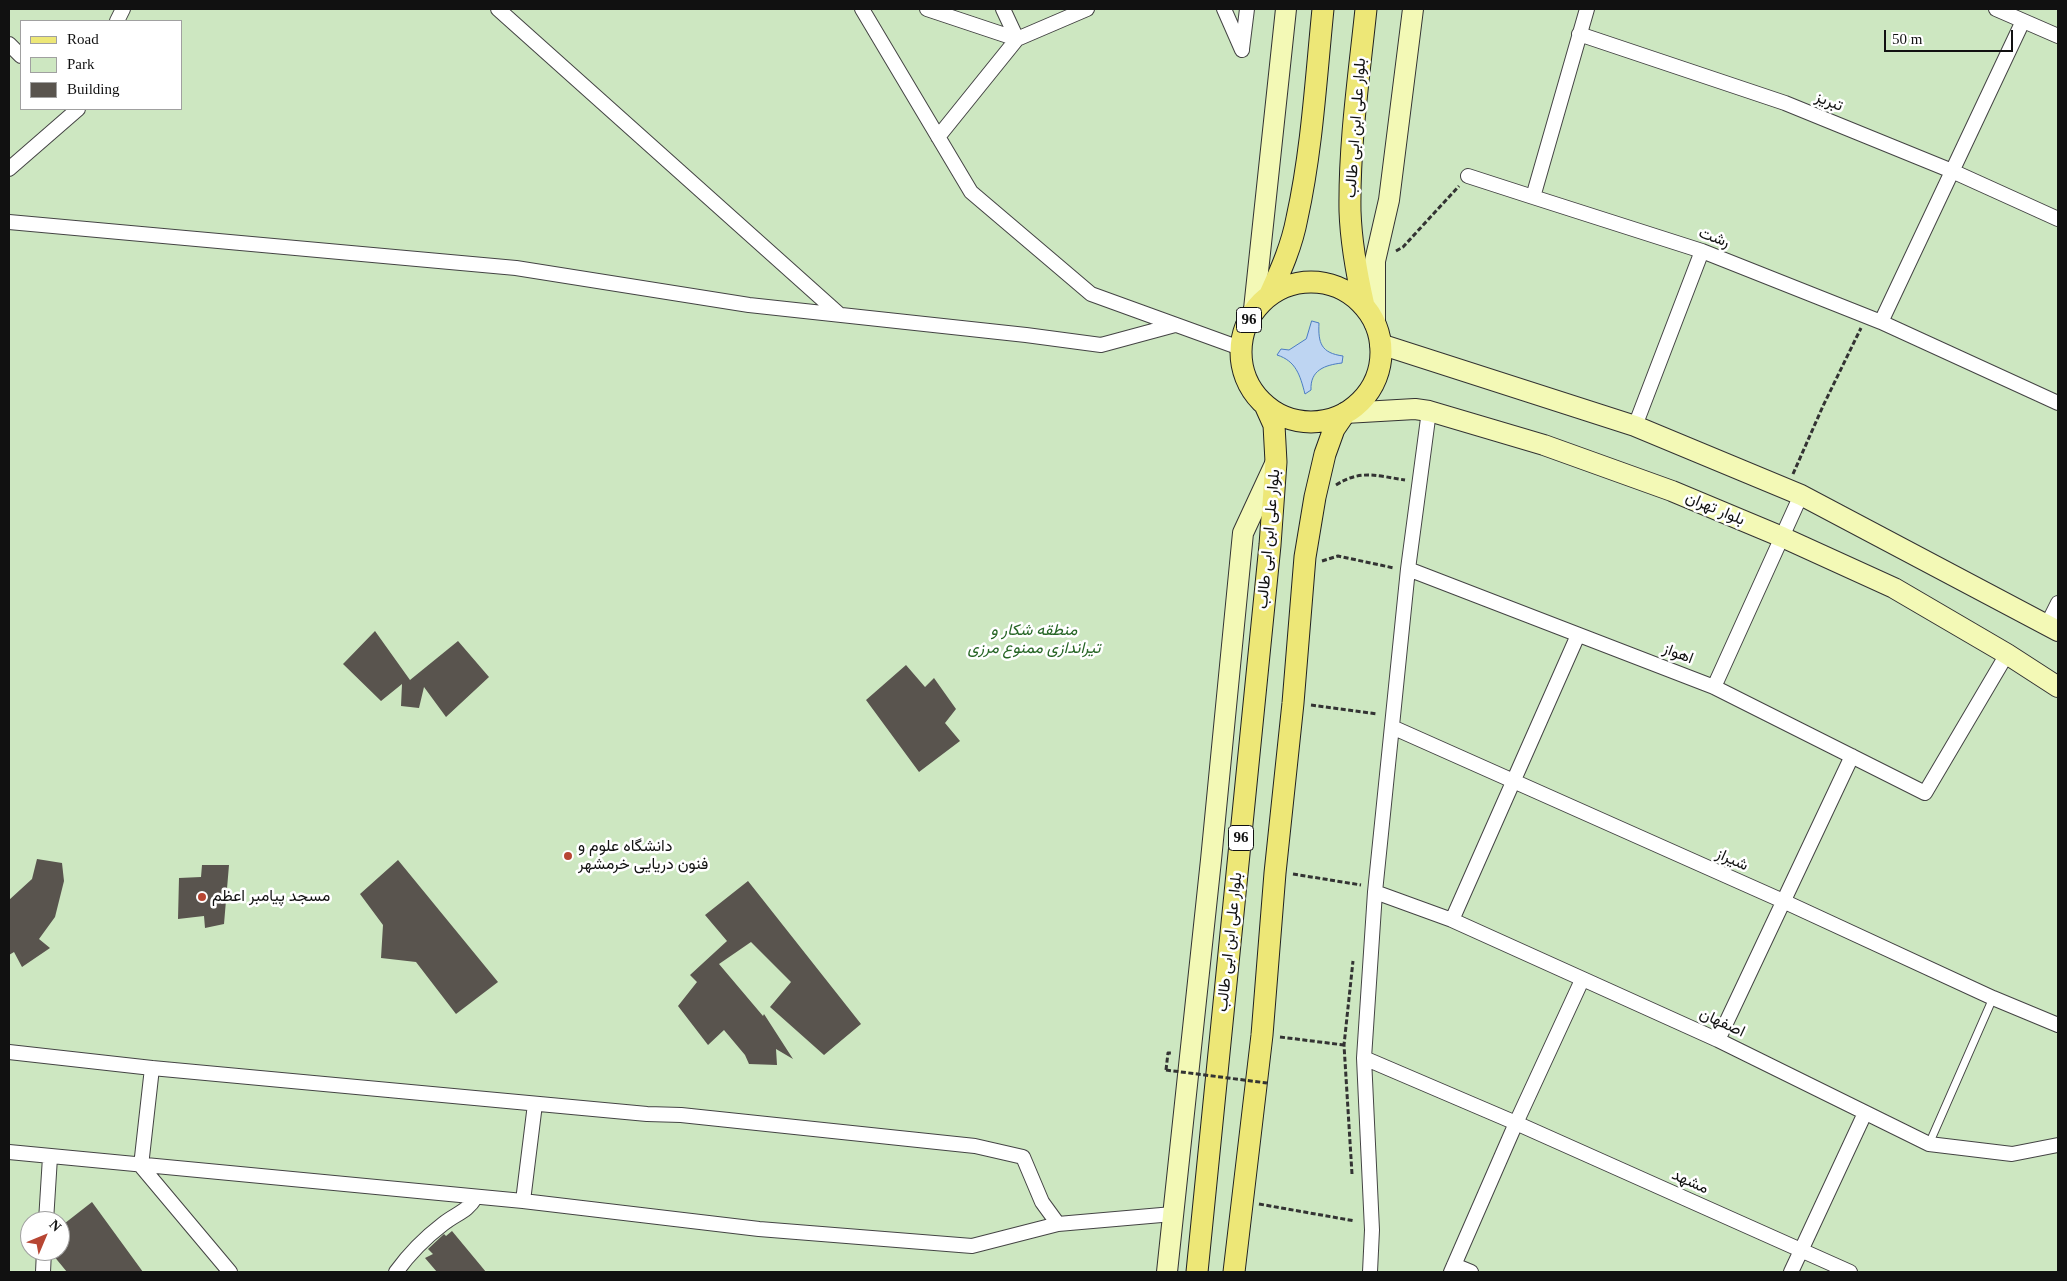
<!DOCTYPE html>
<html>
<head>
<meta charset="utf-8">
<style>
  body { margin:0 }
  #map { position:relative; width:2067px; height:1281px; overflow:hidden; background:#fefef6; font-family:"Times New Roman",serif }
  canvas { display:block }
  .frame { position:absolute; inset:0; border:10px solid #111; pointer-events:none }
  .legend { position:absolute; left:20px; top:20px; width:162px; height:90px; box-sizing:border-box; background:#fff; border:1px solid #a0a0a0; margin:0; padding:6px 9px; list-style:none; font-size:15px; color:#111 }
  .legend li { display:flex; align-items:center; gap:10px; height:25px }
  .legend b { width:25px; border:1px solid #a0a0a0 }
  .north { position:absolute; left:20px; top:1211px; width:50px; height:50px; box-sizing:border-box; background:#fff; border:1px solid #a0a0a0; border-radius:50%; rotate:45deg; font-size:14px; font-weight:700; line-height:20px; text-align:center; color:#111 }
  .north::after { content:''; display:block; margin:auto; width:18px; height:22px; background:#b74633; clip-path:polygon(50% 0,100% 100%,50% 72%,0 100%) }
  .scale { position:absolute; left:1884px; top:30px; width:129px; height:22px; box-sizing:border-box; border:2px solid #111; border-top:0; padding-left:6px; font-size:15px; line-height:18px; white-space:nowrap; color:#111; -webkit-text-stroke:4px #fff; paint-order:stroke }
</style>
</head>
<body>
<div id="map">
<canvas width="2067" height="1281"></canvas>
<div class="frame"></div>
<ul class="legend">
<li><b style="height:6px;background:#ede777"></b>Road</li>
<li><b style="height:14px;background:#cde7c1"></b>Park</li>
<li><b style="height:14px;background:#59544e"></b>Building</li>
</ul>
<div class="north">N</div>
<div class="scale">50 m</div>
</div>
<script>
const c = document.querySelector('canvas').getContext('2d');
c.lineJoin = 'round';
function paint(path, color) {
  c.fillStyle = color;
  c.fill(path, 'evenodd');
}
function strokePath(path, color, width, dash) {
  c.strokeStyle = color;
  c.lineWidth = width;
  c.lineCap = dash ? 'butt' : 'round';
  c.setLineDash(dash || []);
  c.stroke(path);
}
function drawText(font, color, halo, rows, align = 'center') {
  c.font = font + ' "Times New Roman",Vazirmatn,serif';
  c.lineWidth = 5;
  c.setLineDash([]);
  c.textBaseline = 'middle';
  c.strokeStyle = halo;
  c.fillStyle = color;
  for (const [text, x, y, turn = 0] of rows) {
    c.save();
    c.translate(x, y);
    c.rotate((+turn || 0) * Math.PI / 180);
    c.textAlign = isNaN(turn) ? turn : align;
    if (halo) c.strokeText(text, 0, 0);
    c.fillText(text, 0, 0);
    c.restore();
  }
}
paint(new Path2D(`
  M9,9H2058V1272H9ZM21,21H181V109H21ZM30,1221H60V1251H30Z`), '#cde7c1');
const water = new Path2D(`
  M1312,321L1319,323C1318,343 1321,353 1343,356L1342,363C1325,365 1310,370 1311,390L1305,394C1300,375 1296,361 1277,355L1281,349L1289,350L1306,339Z`);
paint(water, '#bed5f2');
strokePath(water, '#4b7cc3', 1);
paint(new Path2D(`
  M375,631L410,680L458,641L489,677L446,717L424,687L419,708L401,706L402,684L381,701L343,664Z
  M906,665L925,687L934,678L956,709L945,723L960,741L919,772L866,700Z
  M37,859L62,863L64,881L55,917L39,939L50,948L22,967L14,952L9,955V900L32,879Z
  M398,860L498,982L456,1014L416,962L381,958L383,925L360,894Z
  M202,865H229L224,924L205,928L204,916L178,919L179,878L201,877Z
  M748,881L861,1024L824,1055L770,1007L791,982L751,942L719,964L763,1016L764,1014L793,1059L776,1049L777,1065L749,1064L745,1055L724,1030L708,1045L678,1006L697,982L690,975L727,941L705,915Z
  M92,1202L143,1272H67L53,1255V1251H60V1227Z
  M452,1231L486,1272H437L425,1258L433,1254L428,1249L444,1234L446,1236Z`), '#59544e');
const lane = new Path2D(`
  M1929,1144L1993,998`);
const street = new Path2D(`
  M498,9L840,315
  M862,9L971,192L1091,294L1240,348
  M927,9L1017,39L938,137
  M1003,9L1017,39L1087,9
  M1224,9L1242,50
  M1587,9L1533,197L1702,251L1881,322L2058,403
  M1996,9L2058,36
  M117,21L123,9
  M1579,34L1785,103L1952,171L2058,219
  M9,44L21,56
  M1242,49L1247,9
  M9,169L78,109
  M1468,176L1533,197
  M9,222L516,268L749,305L1026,335L1101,345L1175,325
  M1881,322L2023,21
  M1635,426L1702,251
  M1408,569L1714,687L1925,793L2007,654
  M2047,625L2058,603
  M1714,687L1801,495
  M1392,727L1783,901L1993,998L2058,1025
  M1375,892L1452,920L1718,1040L1929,1144L2012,1154L2058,1145
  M1452,920L1578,635
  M1582,980L1516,1123L1850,1272
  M1718,1040L1852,756
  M9,1052L152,1068L647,1114L681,1115L975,1146L1023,1157L1042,1202L1058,1224
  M1364,1058L1516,1123L1451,1272
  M152,1068L141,1166L230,1272
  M9,1152L523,1201L759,1229L972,1246L1058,1224L1173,1214
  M523,1201L535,1104
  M46,1221L50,1157
  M1454,1265L1471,1272
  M43,1272L44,1251
  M396,1272C409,1254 426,1237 443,1224C457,1213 467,1212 476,1197
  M1370,1272L1372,1230L1364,1058L1375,892L1408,569L1429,411
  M1791,1272L1865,1113`);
const secondary = new Path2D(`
  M1254,309L1286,9
  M1375,324V261L1389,200L1413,9
  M1380,344L1635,426L1801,495L2058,631
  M1345,413L1415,409L1429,411L1544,445L1672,491L1782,537L1894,588L2007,654L2058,687
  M1167,1272L1211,860L1243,533L1275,464`);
const primary = new Path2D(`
  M1241 352a70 70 0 1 1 140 0a70 70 0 1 1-140 0Z
  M1270,294C1281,270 1292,245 1297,218C1312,150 1316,78 1323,9
  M1364,306C1357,275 1351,243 1350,211C1349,144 1359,76 1366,9
  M1197,1272L1270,545L1276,462L1274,425L1265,405
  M1234,1272L1262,1035L1275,873L1293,703L1305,557L1315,497L1325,454L1334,429L1345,413`);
strokePath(lane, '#444', 9);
strokePath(street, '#444', 16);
strokePath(secondary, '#333', 22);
strokePath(primary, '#222', 23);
strokePath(new Path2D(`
  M1396,251L1403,247L1459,186
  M1793,474L1823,406L1861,328
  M1336,485C1361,469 1378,476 1405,480
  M1322,561L1338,556L1394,568
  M1311,705L1377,714
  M1293,874L1361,885
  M1280,1037L1344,1045
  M1166,1070L1168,1053H1172
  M1352,1174L1344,1045L1353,961
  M1259,1204L1355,1221`), '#333', 3, [5, 2.5]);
strokePath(lane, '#fff', 7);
strokePath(street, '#fff', 14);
strokePath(secondary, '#f3f9b6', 20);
strokePath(primary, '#ede777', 21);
strokePath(new Path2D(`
  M1166,1070L1267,1083`), '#333', 3, [5, 2.5]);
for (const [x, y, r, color] of [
  [568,856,5,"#b74633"],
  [202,897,5,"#b74633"]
]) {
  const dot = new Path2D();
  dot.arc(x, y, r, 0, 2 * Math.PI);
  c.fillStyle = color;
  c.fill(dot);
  strokePath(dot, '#fff', 2);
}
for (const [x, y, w] of [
  [1249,320,25],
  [1241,838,25]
]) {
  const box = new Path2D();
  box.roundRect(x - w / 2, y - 12.5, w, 25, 4);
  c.fillStyle = '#fff';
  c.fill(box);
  strokePath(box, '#111', 1);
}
drawText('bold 15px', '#111', null, [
  ["96",1249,320],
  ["96",1241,838]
]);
drawText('16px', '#111', '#fff', [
  ["تبریز",1829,102,22],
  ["بلوار علی ابن ابی طالب",1356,128,-86],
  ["رشت",1714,238,20],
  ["بلوار تهران",1715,509,23],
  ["بلوار علی ابن ابی طالب",1269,539,-85],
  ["اهواز",1678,654,21],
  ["شیراز",1732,860,24],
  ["بلوار علی ابن ابی طالب",1230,942,-84],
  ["اصفهان",1722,1023,25],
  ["مشهد",1690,1182,24]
]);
drawText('italic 16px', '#266525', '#fff', [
  ["منطقه شکار و",1034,631],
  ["تیراندازی ممنوع مرزی",1034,649]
]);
drawText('16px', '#111', '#fff', [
  ["دانشگاه علوم و",578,847],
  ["فنون دریایی خرمشهر",578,865],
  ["مسجد پیامبر اعظم",212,897]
], 'left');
</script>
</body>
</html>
